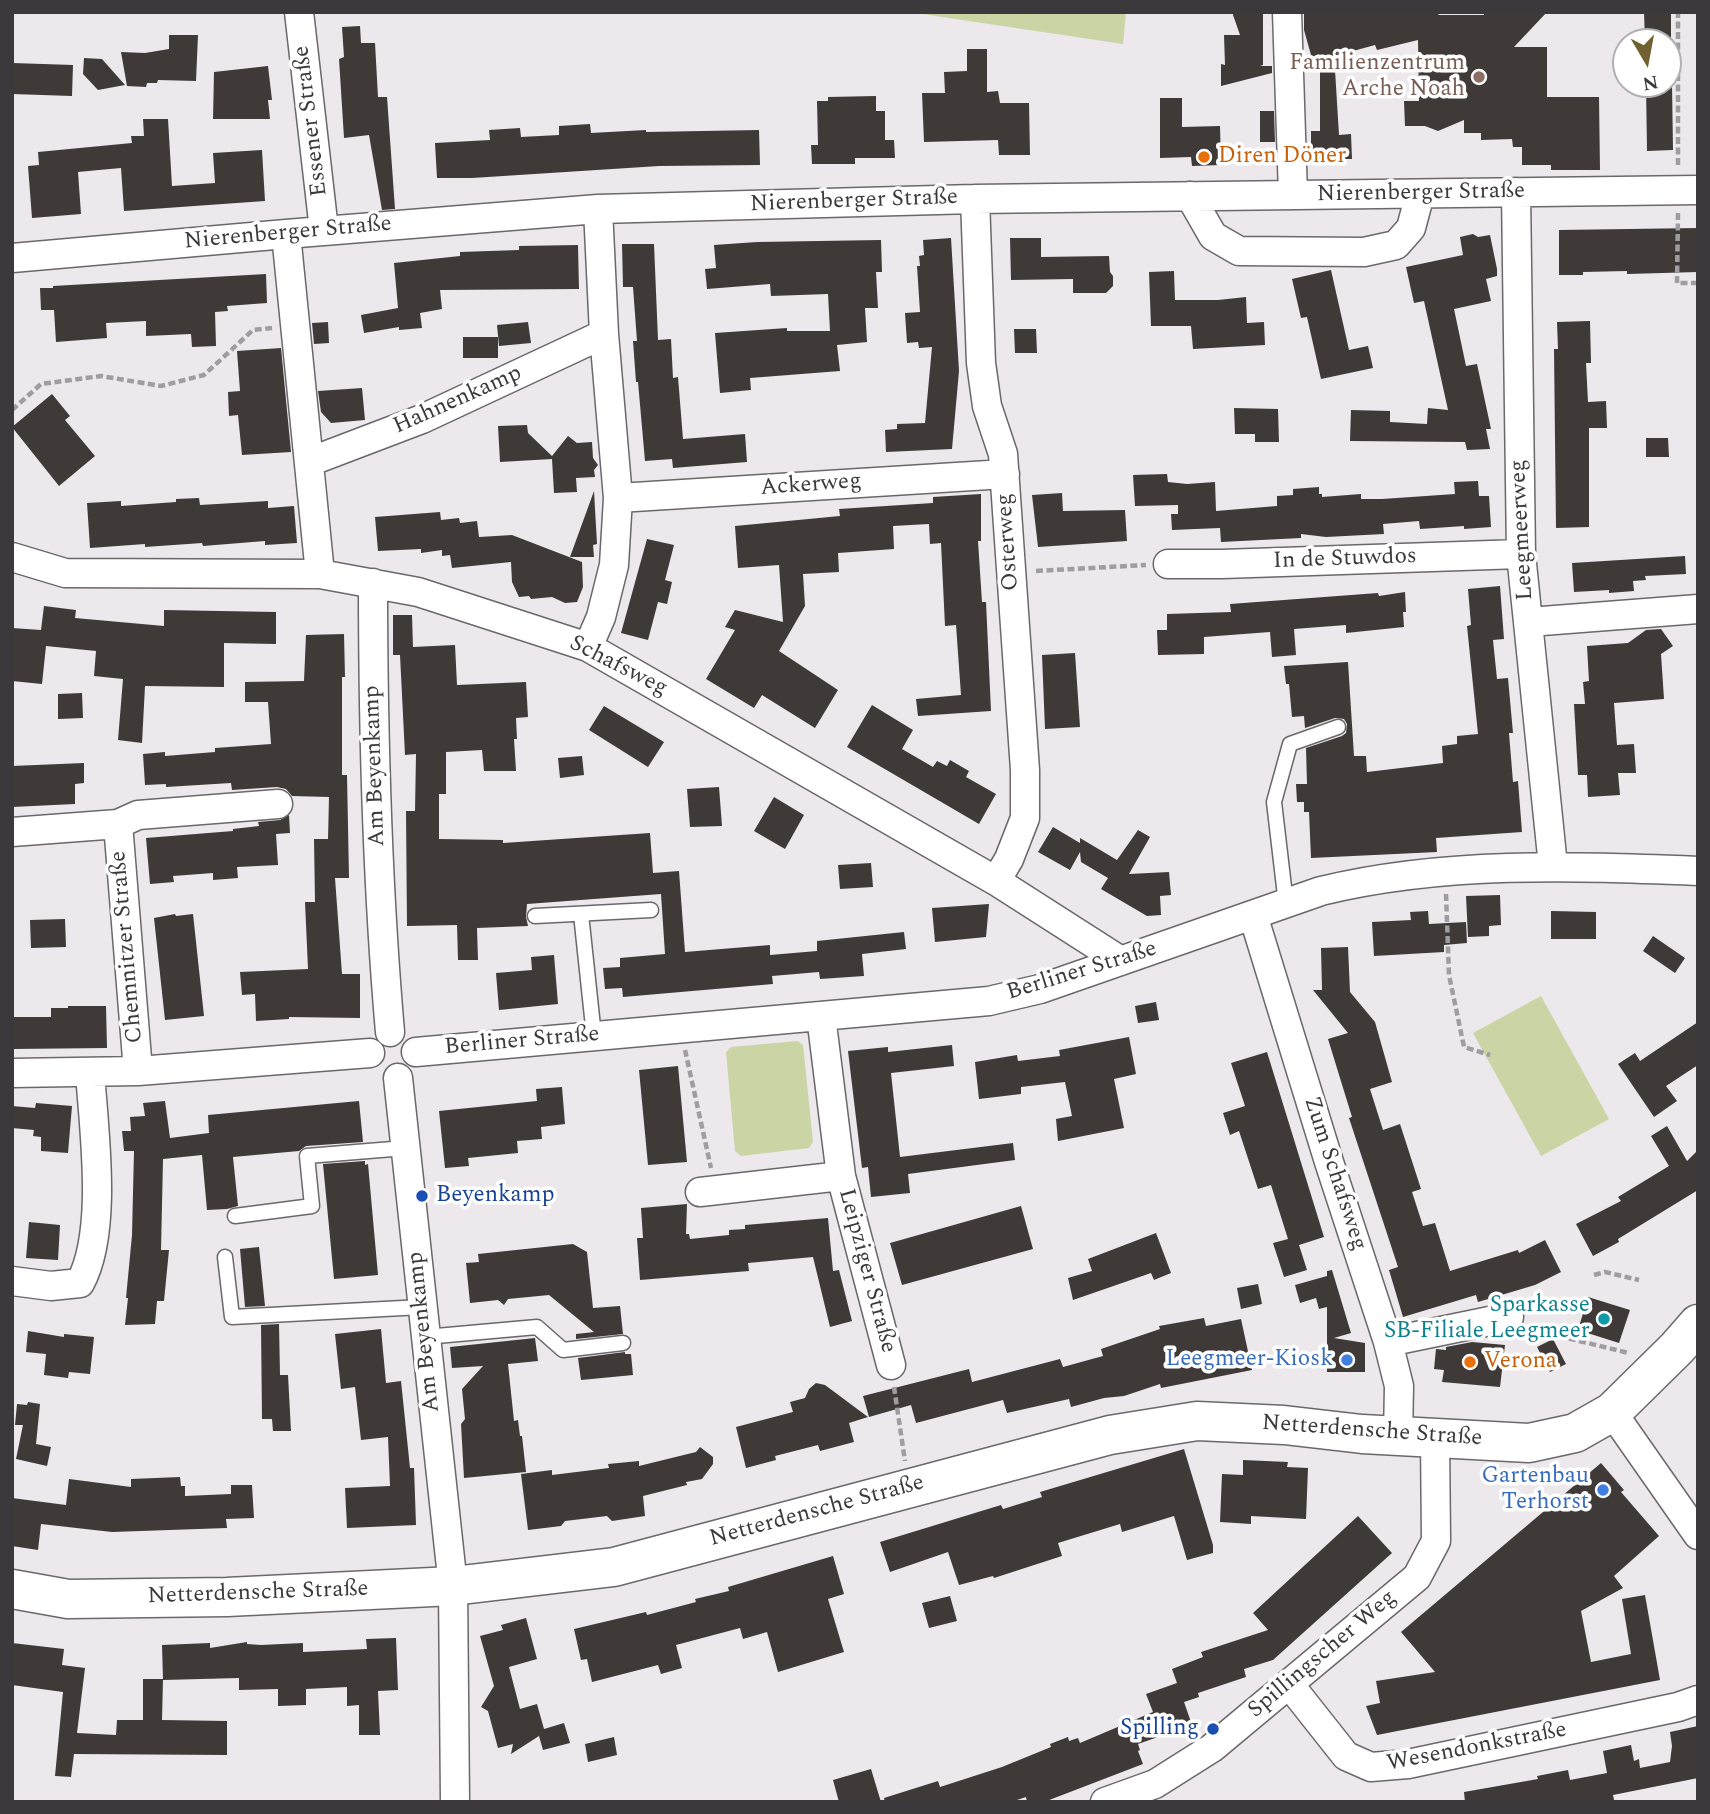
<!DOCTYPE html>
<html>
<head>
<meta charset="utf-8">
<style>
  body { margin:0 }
  #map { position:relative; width:1710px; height:1814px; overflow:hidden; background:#ece8ec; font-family:Spectral,serif }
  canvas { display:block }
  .frame { position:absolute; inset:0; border:14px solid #3b393b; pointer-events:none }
  .north { position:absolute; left:1612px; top:28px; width:70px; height:70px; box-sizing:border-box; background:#fff; border:2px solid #b1b0b1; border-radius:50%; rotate:170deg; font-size:19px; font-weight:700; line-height:28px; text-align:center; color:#3b393b }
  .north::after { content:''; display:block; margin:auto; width:24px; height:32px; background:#70612f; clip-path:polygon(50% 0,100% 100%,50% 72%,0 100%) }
</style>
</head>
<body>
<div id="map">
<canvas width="1710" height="1814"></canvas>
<div class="frame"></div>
<div class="north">N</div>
</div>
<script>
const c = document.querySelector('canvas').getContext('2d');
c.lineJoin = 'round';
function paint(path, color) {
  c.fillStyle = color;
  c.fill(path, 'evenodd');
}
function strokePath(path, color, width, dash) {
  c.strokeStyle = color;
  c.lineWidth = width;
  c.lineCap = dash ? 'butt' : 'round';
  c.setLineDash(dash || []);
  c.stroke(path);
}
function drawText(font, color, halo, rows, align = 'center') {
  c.font = font + ' Spectral,serif';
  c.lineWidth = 7;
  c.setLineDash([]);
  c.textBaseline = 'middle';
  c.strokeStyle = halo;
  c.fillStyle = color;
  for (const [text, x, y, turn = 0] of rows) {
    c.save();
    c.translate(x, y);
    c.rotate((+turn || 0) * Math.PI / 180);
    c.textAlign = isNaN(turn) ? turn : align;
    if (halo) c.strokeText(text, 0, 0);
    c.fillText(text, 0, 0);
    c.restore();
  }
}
paint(new Path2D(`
  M909,12H1126L1123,44Z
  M1541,996L1609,1119L1541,1156L1473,1033Z
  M798,1041L803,1045L813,1142L809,1148L741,1156L735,1151L726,1052L731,1047Z`), '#cad4a5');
paint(new Path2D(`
  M1232,12H1263V65L1260,66H1272V73L1221,86V64L1225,65L1224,35H1240Z
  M1304,12H1436L1439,15H1484V12H1547L1514,47H1547V97H1599L1600,170H1551V165H1522V147H1513L1512,139L1481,140V133H1464V120L1438,131L1425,126H1405L1404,101H1419L1418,40L1377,50L1375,45L1313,62L1304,30Z
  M1644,12H1671V42H1645Z
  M360,26L361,43H375L378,97H387L395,209L382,210L369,135L344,138L339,59L344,57L342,27Z
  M169,35H198L196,81L158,80L157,83H147L146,87L127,86L121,52L145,53L169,49Z
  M967,49H987V92L998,91L1000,103H1029L1030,155H999L998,140L924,142L922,93H945L944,72L967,71Z
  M84,58L102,59L125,85L98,90L83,74Z
  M12,63L73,65L72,96L12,94Z
  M268,66L272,100H268L270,119H213L214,72Z
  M1320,70H1335L1339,135L1351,134L1352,159H1340V163L1311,164V131H1320Z
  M1646,84H1672L1673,150L1647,151Z
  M876,96V111H885V140H894L895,158H855V164H812L811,145H818L817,101H828V97Z
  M1160,98H1182V127L1220,126L1221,165L1192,166L1191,157L1160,158Z
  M1260,111H1274L1275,142H1260Z
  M143,119H168L172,186L215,183L213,153L262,150L265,201L124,211L121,168L99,170L78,172L81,214L32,218L28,166L39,165L38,152L132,143L131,136H144Z
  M590,124L591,133L646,130V132L759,130L760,165L659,166L472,178H437L435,143L490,140L489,130L520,128L521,137L559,135V126Z
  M1698,228V272L1627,274V271L1583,272V275H1559V230Z
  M1473,234L1478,237L1490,235L1497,269V276L1486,279L1491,301L1454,309L1466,366L1477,364L1491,429H1486L1490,449L1467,450L1465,442L1350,441L1351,410L1390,411V422L1427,424L1428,408L1448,410L1424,301L1414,303L1406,267L1463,255L1460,237Z
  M951,238L959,371L952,449L886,452L885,430L897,429V424L925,423L932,347L919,348L918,342L907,343L905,313L920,312L917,266H920L919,256L924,255L923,240Z
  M1010,238H1041V257L1109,256L1110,272L1113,276V286L1106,293H1073V279L1011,280Z
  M881,240L882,272H876L878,308H865L867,342L837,345L840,371L750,378L751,390L720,393L715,333L787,328V331H830L828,294L771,296L770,284L707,289L705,269L716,268L714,245L757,242Z
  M622,244H654L658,340L671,339L673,378L678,377L683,439L745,434L747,462L673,468L672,459L645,461L638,382H636L633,341H637L633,287H623Z
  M578,245L579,289L440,290L442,309L420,313L422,328L399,330V327L364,333L361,315L398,308L394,263L460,256V252L519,250V246Z
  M1331,270L1349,350L1368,346L1373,368L1321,379L1307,317L1301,318L1292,279Z
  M1174,271L1175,300H1218L1246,297L1247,323L1264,322L1265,345L1193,349L1191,326H1151L1149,272Z
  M266,274L267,303L227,306L228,311L215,312L216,346L192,347L191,334L146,336V321L106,323L107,338L56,342L54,310H41L40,288H53V286Z
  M1590,321L1591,363H1586L1588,402L1606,401L1607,428H1589V527L1556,528L1554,349H1558L1557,322Z
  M328,322L329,343L314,344L312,323Z
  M528,322L531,343L499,346L497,325Z
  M1014,329H1036L1037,353H1015Z
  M463,337H498V358H463Z
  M281,348L291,452L242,455L238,415L229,416L228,392L240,391L237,351Z
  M362,388L365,420L331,423L321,412L318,391Z
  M52,394L70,416L65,420L95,456L59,486L12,427Z
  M1234,408L1278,409L1279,442H1255V434H1235Z
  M527,425L528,433L552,456L568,436L577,443L592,442L593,458L598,465L594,470L595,477L576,478L577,492L554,493L552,459L500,462L498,426Z
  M1646,438H1668L1669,457H1646Z
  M1167,474L1168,482L1187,484L1215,482L1216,511L1277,506V496L1293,495V489L1319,487V494H1322V497L1361,494V499H1382L1455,494L1454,482L1478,481L1479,496H1489L1491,527L1464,529V526L1420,529L1419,521L1383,524L1384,534L1326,537L1301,534V538L1221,542L1220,528L1172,530L1171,514H1178V505L1135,506L1133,475Z
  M594,491L597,544L593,545L594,557H570Z
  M1062,493L1063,511L1125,510L1127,541L1038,547L1032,495Z
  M981,494V541H978L982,602H986L991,711L918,716L916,699L961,695L956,625L945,626L941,543L930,544L929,524L893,526L894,549L838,553L839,572L803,574L805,606L779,651L838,690L815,728L762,695L754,708L706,679L735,630L725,627L735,610L783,622L779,565L738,568L735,526L840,516L839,509L933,503V497Z
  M199,498L200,505L268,501V508L294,506L297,543L265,545V541L203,546L202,543L145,547V544L90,548L87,503L121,501V506L176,502V499Z
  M440,512L441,520L459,518L460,523L477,521L479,537L512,535L582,562L583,587L577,602L565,603L552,597L531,599L529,596L519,597L512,582L511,562L452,568L450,555L442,556V550L421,553V549L378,551L375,517Z
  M647,539L674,545L665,580L672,582L667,604L658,602L648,640L621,633Z
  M1685,556L1686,574L1645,576L1646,580L1633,581L1634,591L1609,593V590L1574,592L1572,563Z
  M1500,586L1504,639L1493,640L1497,679L1508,678L1513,733H1509L1513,782L1518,781L1522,832L1436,838L1437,852L1311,858L1309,812H1304V802H1297L1296,784H1307L1306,748L1342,736L1346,733L1347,724L1344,719L1335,718L1305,728L1304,716L1292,717L1289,684H1286L1284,666L1348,662L1354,756H1366L1367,772L1443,763L1442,746L1457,744V736L1478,734L1467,626L1471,625L1468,589Z
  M1405,592L1406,612H1403L1404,627L1346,633V625L1294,629L1296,655L1272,657L1270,632L1204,637V654L1158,655L1157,630H1167V614L1231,612L1230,604L1378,593L1379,596Z
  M44,606L76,610L75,618L164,626V610L276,612V644L224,643V687L145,686L142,743L118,740L123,679L94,676L96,651L46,646L42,684L12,681V628L41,630Z
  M393,615H412L413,647L455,645L457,685L526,682L528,717L516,718L517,739H514L516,771H484L482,750L446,752V794H439V839L503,840V843L650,833L653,873L679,871L685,952L770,945V955L817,951V941L904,932L906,949L862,954L864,976L820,979L819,972L772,976L773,984L623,997L622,988L605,989L603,968L620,967V958L665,954L661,894L527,904L526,917L528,926L477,928L478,960H458L457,925L407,926L406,811H415L416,754L405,755L400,655H393Z
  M1661,629L1673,646L1661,654L1664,699L1614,703L1617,745L1634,744L1636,773H1618L1620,795L1588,797L1587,775H1578L1574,704H1585L1583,682L1589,681L1587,646L1628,643L1646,630Z
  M344,634L345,677H342V775H347L349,878H335L342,974H360V1018L289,1017V1019L256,1021L255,994L242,995L240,972L308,969L305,902H315L314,839H328L329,797L292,796L286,789L277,787L232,790L231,783L166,787V784L145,785L143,754L165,752V756L215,752V748L271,744L268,702H245V682L304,681L306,635Z
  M1075,653L1080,727L1045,729L1042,655Z
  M82,693L83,718L58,719V694Z
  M872,705L913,730L902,749L933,767L937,761L947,766L950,760L969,771L966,777L996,794L979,824L847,747Z
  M604,706L664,742L648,767L589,730Z
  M582,756L584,775L560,778L558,758Z
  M84,763V783L75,784V804L12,807V766Z
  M719,787L722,826L690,827L687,789Z
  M774,797L804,815L785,849L754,831Z
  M289,815L290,833L276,834L278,865L237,867L238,878L213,880V873L173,876L174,882L150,884L146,838L233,831V829L259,826L258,822L280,820Z
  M1053,827L1080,843V838L1117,860L1138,830L1150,837L1129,874L1169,872L1171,895L1160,896L1161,915L1147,916L1101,889L1108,878L1081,862L1080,852L1070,870L1038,852Z
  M871,863L873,887L840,889L838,865Z
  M1500,895L1501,925L1489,926V936L1468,937L1466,896Z
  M989,904L986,937L935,942L932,908Z
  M1428,911L1429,924L1466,922L1467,943L1444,945V952L1374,956L1372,922L1411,920L1410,912Z
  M1551,911L1596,912V939H1551Z
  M175,914L176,916L193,914L204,1016L165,1020L154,918Z
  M65,919L66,947L31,948L30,920Z
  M1653,936L1685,958L1675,973L1643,951Z
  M1348,947L1350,992L1375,1022L1392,1082L1370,1089L1383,1130L1400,1124L1421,1189L1412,1192L1423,1226L1435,1223L1450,1271L1518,1250L1519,1253L1545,1240L1561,1272L1535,1285L1478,1302L1476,1295L1403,1317L1389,1270L1398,1267L1349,1118L1352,1117L1328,1039L1348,1033L1313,990H1322L1321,948Z
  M554,955L558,1004L499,1010L496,973L532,970L531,957Z
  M1156,1002L1159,1020L1138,1023L1135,1006Z
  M68,1006H106L107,1048L12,1049V1017H51V1008H68Z
  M1698,1022V1065L1666,1086L1677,1101L1654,1117L1618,1064L1635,1053L1640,1061Z
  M1129,1037L1136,1074L1114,1079L1124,1128L1058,1141L1056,1119L1072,1116L1065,1082L1021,1087V1094L979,1099L975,1062L1017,1055L1018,1061L1060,1056L1059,1050Z
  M952,1045L954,1066L891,1073L900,1157L1013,1143L1015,1160L908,1174L910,1193L871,1197L868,1167L862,1168L848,1051L888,1047V1052Z
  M1267,1052L1324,1237L1299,1245L1307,1270L1284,1277L1273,1243L1288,1239L1271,1185L1258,1189L1239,1131L1230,1135L1223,1113L1245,1106L1231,1063Z
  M678,1066L687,1162L648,1165L639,1070Z
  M562,1087L565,1124L541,1127L542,1139L517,1141L518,1153L468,1158L469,1166L445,1168L439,1111L537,1101L536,1089Z
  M165,1101L170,1138L209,1133L208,1115L359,1101L363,1142L306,1146L299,1151L233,1157L238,1206L227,1209L207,1210L202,1155L163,1159L161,1250H169L164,1301H157L155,1324L125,1325L128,1298H126L132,1235L134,1151H124L122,1131H131L130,1117L145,1116L143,1103Z
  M36,1103L72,1106L68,1153L41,1151V1137L33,1136L34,1130L12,1128V1106L35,1108Z
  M1667,1126L1687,1161L1698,1150V1190L1618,1239L1619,1242L1593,1256L1576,1224L1621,1201L1618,1197L1669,1166L1651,1136Z
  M365,1161V1165L368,1164L378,1275L334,1279L323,1164Z
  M687,1204L686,1234H689L690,1239L729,1235V1230L745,1229V1225L828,1218L833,1271L839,1270L852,1321L830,1327L813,1257L748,1263L749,1271L640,1280L637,1238H643L641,1208Z
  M1021,1206L1033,1249L902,1285L890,1243Z
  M29,1222L60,1225L58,1260L26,1258Z
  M1156,1233L1171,1273L1154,1280L1151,1273L1073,1300L1068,1278L1092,1271L1088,1259Z
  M573,1244L587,1252L593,1308L620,1306L623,1334L576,1339V1334L594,1332L549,1295L508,1299L504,1305L498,1300L470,1303L466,1263L479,1262L478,1254Z
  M259,1247L265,1306L245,1307L240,1249Z
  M1332,1270L1351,1333L1334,1338L1365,1343V1372H1327V1307L1319,1309L1316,1298L1300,1303L1295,1285L1327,1276V1271Z
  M1258,1284L1262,1304L1241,1309L1237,1288Z
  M1588,1297L1630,1310L1619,1343L1578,1330Z
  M1204,1318L1206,1326L1241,1319L1252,1370L1161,1388L1160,1384L1124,1396L1104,1398L1071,1407L1069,1399L1007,1413L1003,1400L916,1423L911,1405L869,1417L863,1396L969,1369L972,1382L1060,1359L1063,1367L1103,1356L1101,1349L1160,1329L1159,1326Z
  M279,1324L280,1375H288L291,1431H273L272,1419H262L261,1325Z
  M381,1329L386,1383L401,1381L410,1468H414L416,1525L347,1528L345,1488L390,1486L388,1437L361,1440L355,1387L341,1389L335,1334Z
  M28,1331L64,1337V1334L94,1337L90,1374L69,1372L68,1378L44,1375L46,1354L26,1352Z
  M535,1338L538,1361L508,1364L514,1421L518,1420L520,1436H522L526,1472L464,1478L461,1424L465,1419L462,1389L483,1366L452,1368L450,1347Z
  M1553,1339L1566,1364L1550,1372L1537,1347Z
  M1472,1342L1505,1345L1500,1387L1442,1382L1444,1370L1434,1369L1436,1349L1446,1350V1347Z
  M625,1352V1354H631L633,1375L581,1380L578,1358Z
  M816,1383L825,1385L868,1417L849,1423L854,1442L820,1451L818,1445L775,1456L776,1460L746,1468L736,1427L793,1412L790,1402L805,1398L809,1389Z
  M28,1402L40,1404L36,1444L51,1447L47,1466L16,1459L23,1425H15L17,1404L27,1405Z
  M700,1447L713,1457V1464L702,1479L686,1482L687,1485L643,1496L645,1516L612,1521L607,1516L565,1521L561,1526L528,1530L521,1474L552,1470V1475L609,1468L608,1464L639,1461V1466L696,1452Z
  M1184,1449L1213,1545V1553L1187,1560L1174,1516L1122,1532L1120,1524L1058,1543L1062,1556L994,1578L993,1576L959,1585L948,1552L890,1572L880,1542L1001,1505L1003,1509L1042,1497L1040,1492Z
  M1243,1460L1288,1462L1287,1467L1308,1468L1306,1519L1251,1516V1524L1220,1522L1222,1474L1243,1475Z
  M1601,1463L1624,1490L1621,1492L1659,1536L1614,1576L1623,1588L1581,1611L1591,1662L1631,1654L1622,1599L1645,1595L1660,1680L1377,1735L1366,1706L1380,1703L1376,1681L1435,1672L1401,1632Z
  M180,1477L181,1486H185V1496L231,1494V1485H252L254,1518L226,1519L227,1528L112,1532L41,1524L38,1550L12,1546V1498L66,1505L69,1479L131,1487V1479Z
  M1358,1516L1392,1553L1273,1660L1244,1669L1246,1677L1198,1693L1199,1697L1184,1702L1192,1725L1138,1744L1140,1750L1138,1751L1143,1764L1044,1802H1027L1026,1797L1011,1802H885L884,1798L938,1781L940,1787L1002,1767L1051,1747L1050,1744L1068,1737L1069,1741L1078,1738L1080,1743L1153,1712L1146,1694L1177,1683L1172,1669L1203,1657L1201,1652L1268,1630L1253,1613Z
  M833,1556L844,1594L828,1599L844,1652L778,1672L767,1632L743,1639L740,1628L676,1645L682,1668L661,1674L658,1665L592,1682L587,1659L581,1660L574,1629L646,1612L647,1615L696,1602L695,1599L729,1591L728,1587Z
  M950,1596L957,1621L929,1628L922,1603Z
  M526,1618L537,1659L509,1667L520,1709L537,1704L544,1729L564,1723L570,1743L543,1750L539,1736L511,1754L513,1744L498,1748L488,1711L481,1707L494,1686L480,1636L503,1630L501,1625Z
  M396,1638L398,1690L378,1691L380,1735H359V1705L347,1706V1687L306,1689V1705L278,1706V1689L239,1690V1678L163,1680L162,1645L210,1643V1648L247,1642V1644L261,1645L303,1643V1652L367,1649L366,1639Z
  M12,1643L64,1649L62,1665L85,1668L77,1733L116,1735L117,1720H143V1679H163L162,1720L227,1721V1755L74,1754L71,1777L55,1776L63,1692L12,1685Z
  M1698,1726V1778L1613,1795L1614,1800L1602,1802H1465L1464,1792L1538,1779L1537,1776L1568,1770L1570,1780L1607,1773L1603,1751L1631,1745L1634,1761L1639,1759L1640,1768L1670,1762L1672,1746L1670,1732Z
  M614,1737L617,1755L588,1762L585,1744Z
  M871,1769L881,1802H839L833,1780Z`), '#3f3a38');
const lane = new Path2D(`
  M1286,904L1274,802L1290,744L1338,727
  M581,914L594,1036
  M535,916L651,910
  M235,1216L312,1206L307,1156L405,1148
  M225,1257L232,1317L422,1307
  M425,1337L537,1327L563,1350L623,1343`);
const street = new Path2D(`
  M299,12L324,230
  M1287,12L1293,195
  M1516,192L1521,554L1553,866
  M1190,196L1213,236L1239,251L1364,252L1396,245L1411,228L1420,194
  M975,199L981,363L987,406L1003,454L1025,770V818L1009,859L996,881
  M286,234L320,574
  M12,258L286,234L598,209L975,199L1698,190
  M309,462L422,419L604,334
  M618,498L1005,474
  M12,557L65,573L320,574L418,592L588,647L996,881L1121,961
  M1168,564H1222L1521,554
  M373,583C373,733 377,883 390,1032
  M1529,622L1698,609
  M588,647L601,617L614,565L618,498L604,334L598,209
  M118,824L138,815L278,804
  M12,832L118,824L138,1071
  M1253,915L1329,1162L1388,1342L1399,1386L1398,1436
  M821,1016L841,1176L891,1365
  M416,1052L989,1001L1040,989L1321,891C1444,861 1572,866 1698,871
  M12,1073L138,1071L370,1053
  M398,1078L453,1586L455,1802
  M700,1192L841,1176
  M12,1281L51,1286L80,1283C108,1232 94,1131 90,1073
  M1388,1342L1509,1317
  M1612,1412L1698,1535
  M1289,1684L1346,1756L1371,1767L1408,1764L1678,1707L1698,1700
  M1105,1802L1155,1784L1212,1748L1417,1577L1436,1541L1435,1439`);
const secondary = new Path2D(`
  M12,1589L68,1599L227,1597L453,1586L614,1567L1110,1435L1197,1421L1284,1425L1362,1434L1529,1443L1575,1433L1612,1412L1677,1348L1698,1324`);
strokePath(lane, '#6b676b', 17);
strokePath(street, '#6b676b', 31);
strokePath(secondary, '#6b676b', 41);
strokePath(new Path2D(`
  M1678,165V12
  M1678,213L1677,283H1698
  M12,410L41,384L101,376L161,386L204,375L253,330L272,328
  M1036,571L1146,565
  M1446,894L1449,975L1464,1047L1490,1055
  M685,1050L711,1168
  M1594,1275L1605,1272L1639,1280
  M1529,1326L1542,1332L1629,1353
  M894,1387L905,1461`), '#a09da0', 4.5, [7, 3.5]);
strokePath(lane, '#fff', 14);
strokePath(street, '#fff', 28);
strokePath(secondary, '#fff', 38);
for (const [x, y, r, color] of [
  [1479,77,7,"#8d6e63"],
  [1204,157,7,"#e8710a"],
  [422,1196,7,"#1a4fb4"],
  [1604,1319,7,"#0f9aa8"],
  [1347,1360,7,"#3f7fe0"],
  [1470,1362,7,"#e8710a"],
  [1603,1490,7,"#3f7fe0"],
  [1213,1729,7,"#1a4fb4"]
]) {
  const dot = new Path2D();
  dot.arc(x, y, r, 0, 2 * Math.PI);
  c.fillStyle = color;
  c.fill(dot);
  strokePath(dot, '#fff', 2.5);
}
drawText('23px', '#785e54', '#fff', [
  ["Familienzentrum",1465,64],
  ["Arche Noah",1465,90]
], 'right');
drawText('23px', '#3b393b', '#fff', [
  ["Essener Straße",312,121,-97],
  ["Nierenberger Straße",1421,194,-1],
  ["Nierenberger Straße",854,202,-2],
  ["Nierenberger Straße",288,234,-5],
  ["Hahnenkamp",458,401,-24],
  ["Ackerweg",811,486,-4],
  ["Leegmeerweg",1523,530,-93],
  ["Osterweg",1009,542,-94],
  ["In de Stuwdos",1345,560,-2],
  ["Schafsweg",618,667,27],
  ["Am Beyenkamp",376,766,-92],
  ["Chemnitzer Straße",128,947,-95],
  ["Berliner Straße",1082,972,-17],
  ["Berliner Straße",522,1042,-5],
  ["Zum Schafsweg",1334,1174,72],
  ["Leipziger Straße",866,1271,75],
  ["Am Beyenkamp",425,1332,-96],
  ["Netterdensche Straße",1372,1432,4],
  ["Netterdensche Straße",817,1512,-15],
  ["Netterdensche Straße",258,1594,-2],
  ["Spillingscher Weg",1323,1655,-40],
  ["Wesendonkstraße",1477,1748,-11]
]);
drawText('23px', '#c56008', '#fff', [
  ["Diren Döner",1218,157],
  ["Verona",1484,1362]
], 'left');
drawText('23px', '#164399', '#fff', [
  ["Beyenkamp",436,1196],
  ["Spilling",1199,1729,"right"]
], 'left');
drawText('23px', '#0d838f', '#fff', [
  ["Sparkasse",1590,1306],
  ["SB-Filiale Leegmeer",1590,1332]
], 'right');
drawText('23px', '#366cbe', '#fff', [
  ["Leegmeer-Kiosk",1333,1360],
  ["Gartenbau",1589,1477],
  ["Terhorst",1589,1503]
], 'right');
</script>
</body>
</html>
